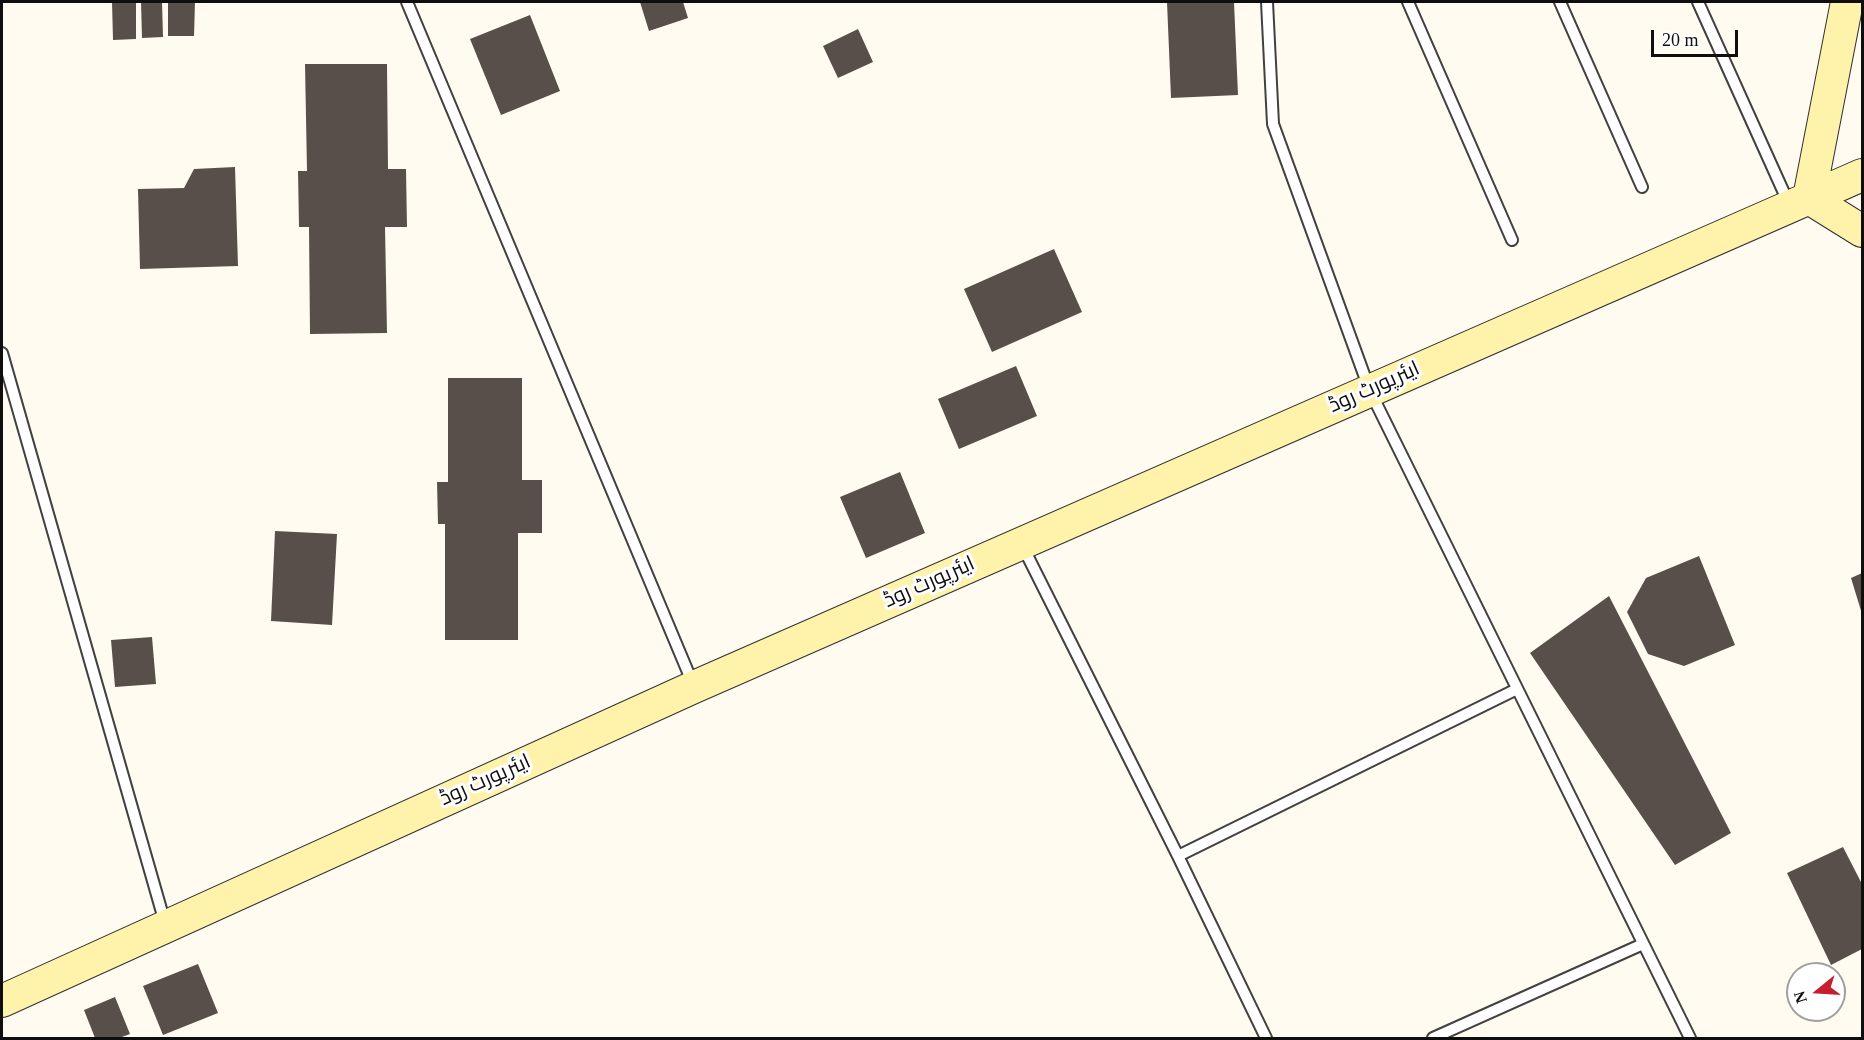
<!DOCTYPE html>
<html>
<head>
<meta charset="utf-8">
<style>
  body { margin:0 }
  #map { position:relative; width:1864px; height:1040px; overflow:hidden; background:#fffbf0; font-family:Georgia,serif }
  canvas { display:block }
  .frame { position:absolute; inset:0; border:3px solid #0e0e0e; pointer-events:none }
  .north { position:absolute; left:1786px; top:962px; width:60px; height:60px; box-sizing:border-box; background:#fff; border:2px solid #9f9f9f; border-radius:50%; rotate:252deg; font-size:16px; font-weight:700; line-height:24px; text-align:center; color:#0e0e0e }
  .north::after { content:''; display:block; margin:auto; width:21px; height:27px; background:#c71e2f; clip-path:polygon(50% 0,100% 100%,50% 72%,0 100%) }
  .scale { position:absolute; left:1651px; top:30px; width:87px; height:27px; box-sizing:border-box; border:3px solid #0e0e0e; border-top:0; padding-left:8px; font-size:18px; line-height:21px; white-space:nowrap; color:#0e0e0e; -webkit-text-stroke:4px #fff; paint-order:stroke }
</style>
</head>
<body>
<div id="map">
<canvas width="1864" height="1040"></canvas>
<div class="frame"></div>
<div class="north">N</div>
<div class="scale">20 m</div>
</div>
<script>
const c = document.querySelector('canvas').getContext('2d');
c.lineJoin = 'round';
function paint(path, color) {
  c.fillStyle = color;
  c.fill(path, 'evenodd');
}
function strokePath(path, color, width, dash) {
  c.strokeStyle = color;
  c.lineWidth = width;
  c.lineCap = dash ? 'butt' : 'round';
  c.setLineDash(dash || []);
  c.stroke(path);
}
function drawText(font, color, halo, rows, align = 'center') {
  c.font = font + ' Georgia,Cairo,serif';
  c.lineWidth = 6;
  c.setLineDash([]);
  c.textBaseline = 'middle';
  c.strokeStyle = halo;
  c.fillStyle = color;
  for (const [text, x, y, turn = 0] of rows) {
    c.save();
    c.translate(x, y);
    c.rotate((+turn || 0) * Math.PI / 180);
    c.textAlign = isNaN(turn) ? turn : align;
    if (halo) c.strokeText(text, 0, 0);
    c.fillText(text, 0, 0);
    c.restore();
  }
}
paint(new Path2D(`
  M112,2H136V39L113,40Z
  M141,2H162L163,37L142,38Z
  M168,2H195L194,36H168Z
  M640,2H683L688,18L649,31Z
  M1167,2H1234L1238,95L1171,98Z
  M530,15L560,91L501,115L470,39Z
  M858,29L873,62L838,78L823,46Z
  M305,64H387L388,169H406L407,227H385L387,333L310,334L309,227H299L298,171H307Z
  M235,167L238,266L140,269L138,189L184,188L194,169Z
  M1054,249L1082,312L992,352L964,289Z
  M1016,366L1037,416L959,449L938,399Z
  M448,378H522V480H542V533H518V640H445V524H438L437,482H448Z
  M900,472L925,533L866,558L840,497Z
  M275,531L337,534L332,625L271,621Z
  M1699,556L1735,645L1684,666L1648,654L1627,612L1646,578Z
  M1862,573V614L1851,578Z
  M1609,596L1731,833L1675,865L1530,653Z
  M152,637L156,684L115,687L111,640Z
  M1843,847L1862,884V949L1831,965L1787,873Z
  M198,964L218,1013L163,1035L143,986Z
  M115,997L130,1034L119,1038H95L84,1010Z`), '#584f4a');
const lane = new Path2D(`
  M407,2L693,684
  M1267,2L1273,124L1370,391L1690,1038
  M1408,2L1512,240
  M1560,2L1642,187
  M1698,2L1789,204
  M2,353L165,923
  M1023,547L1178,856L1266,1038
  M1178,856L1517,689
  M1433,1038L1643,944`);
const secondary = new Path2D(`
  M1847,2L1809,198L1862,231
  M2,1001L694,687L1862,175`);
strokePath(lane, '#414141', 14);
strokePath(secondary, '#303030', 34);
strokePath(lane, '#fff', 10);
strokePath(secondary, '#fff2ab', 32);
drawText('21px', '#0e0e0e', '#fff', [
  ["ایئرپورٹ روڈ",1375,389,-24],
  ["ایئرپورٹ روڈ",930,584,-24],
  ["ایئرپورٹ روڈ",486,782,-24]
]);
</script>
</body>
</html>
